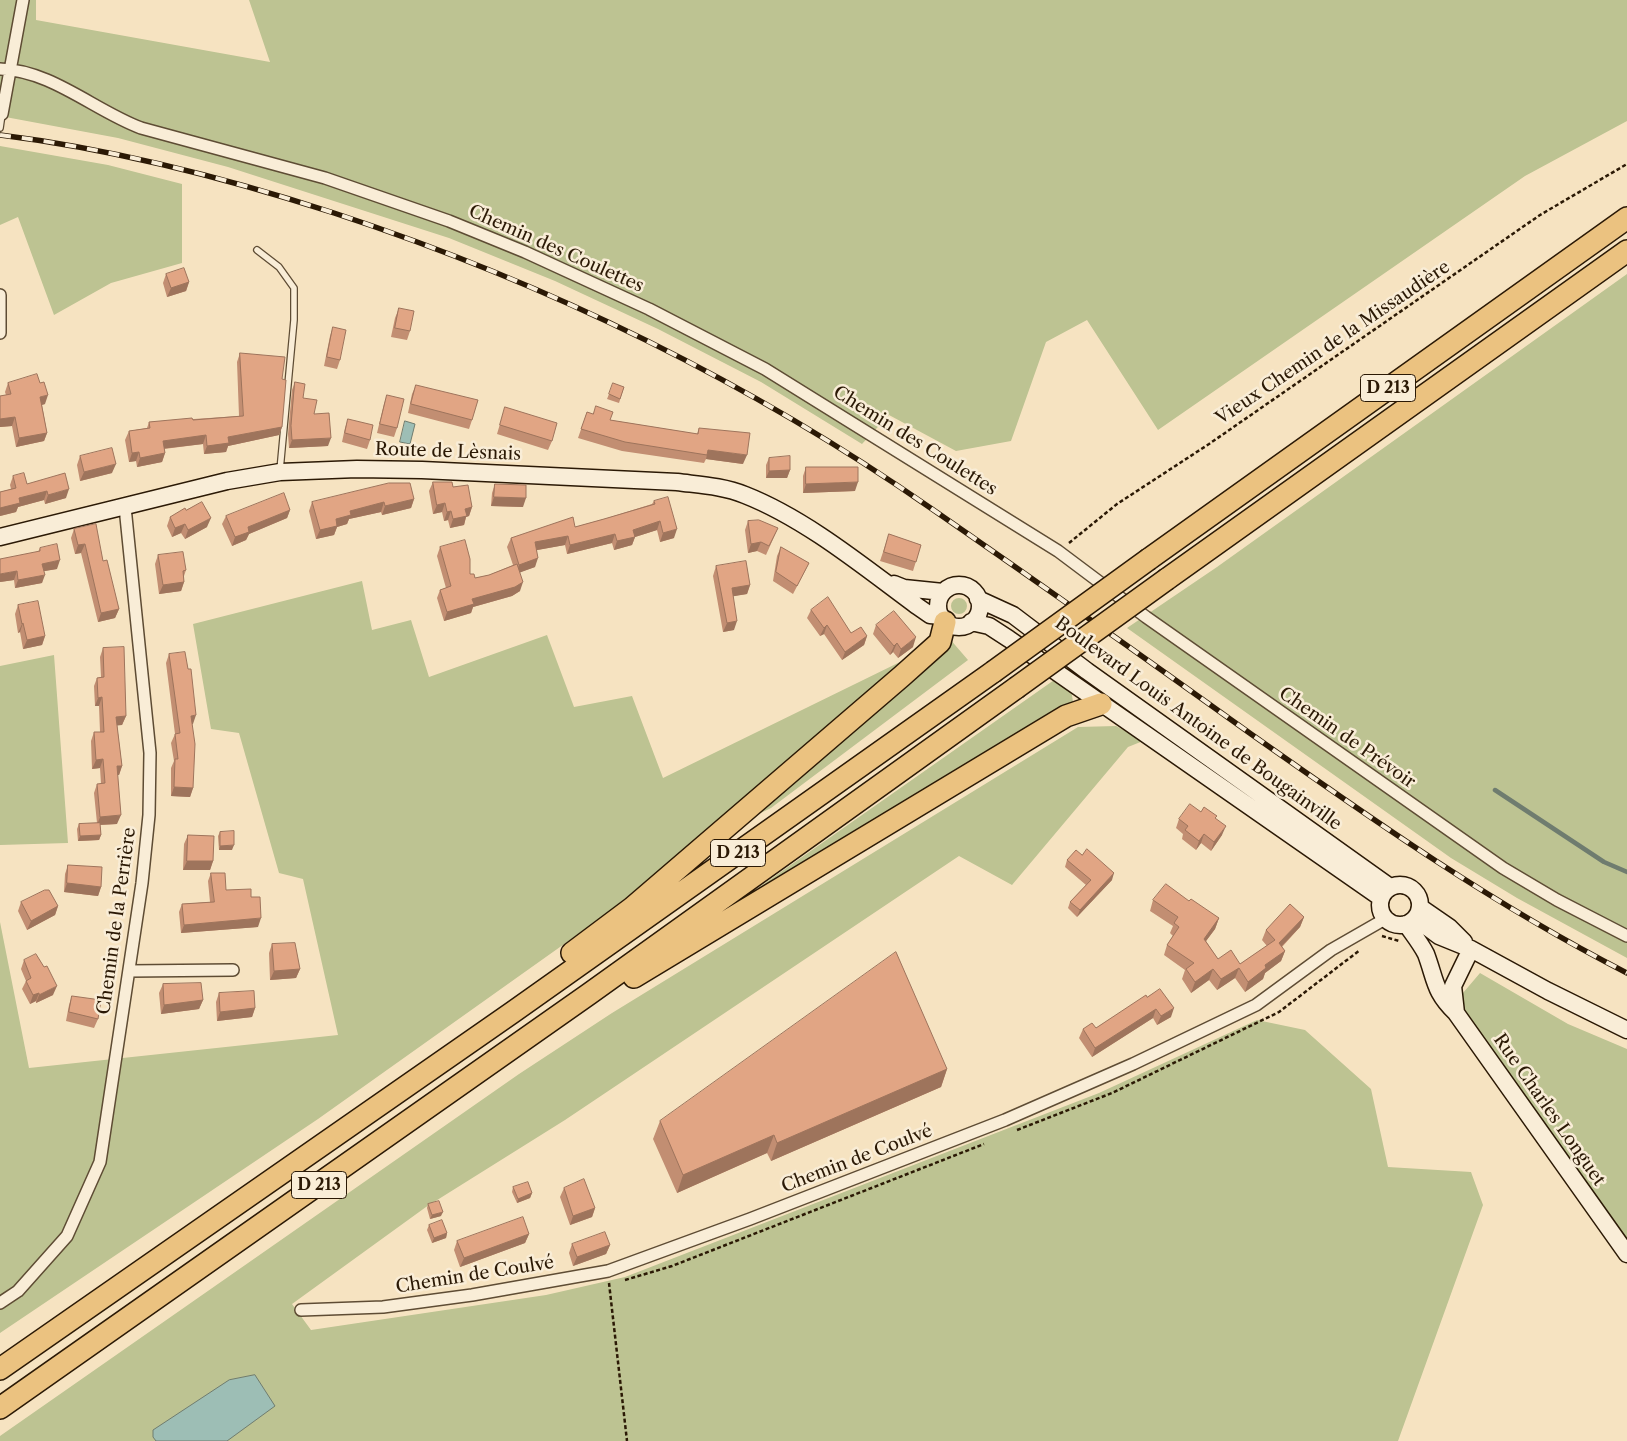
<!DOCTYPE html>
<html>
<head>
<meta charset="utf-8">
<style>
  body { margin:0 }
  canvas { display:block; background:#f6e3c1 }
</style>
</head>
<body>
<canvas width="1627" height="1441"></canvas>
<script>
const c = document.querySelector('canvas').getContext('2d');
c.lineJoin = 'round';
function paint(path, color) {
  c.fillStyle = color;
  c.fill(path, 'evenodd');
}
function strokePath(path, color, width, dash) {
  c.strokeStyle = color;
  c.lineWidth = width;
  c.lineCap = dash ? 'butt' : 'round';
  c.setLineDash(dash || []);
  c.stroke(path);
}
function drawText(font, color, halo, rows, align = 'center') {
  c.font = font + ' "Libre Caslon Text",serif';
  c.lineWidth = 5;
  c.setLineDash([]);
  c.textBaseline = 'middle';
  c.strokeStyle = halo;
  c.fillStyle = color;
  for (const [text, x, y, turn = 0] of rows) {
    c.save();
    c.translate(x, y);
    c.rotate((+turn || 0) * Math.PI / 180);
    c.textAlign = isNaN(turn) ? turn : align;
    if (halo) c.strokeText(text, 0, 0);
    c.fillText(text, 0, 0);
    c.restore();
  }
}
paint(new Path2D(`
  M0,0H36V20L270,62L249,0H1627V121L1525,176L1158,430L1087,320L1046,342L1011,441L956,451L889,415L862,444L761,382L658,329L555,281L449,238L228,167L118,138L0,116Z
  M0,146L108,165L182,184V263L111,283L54,315L18,217L0,225Z
  M1627,274V958L1517,898L1451,858L1127,628L1217,567Z
  M362,581L372,630L411,620L429,677L547,635L574,707L632,696L663,778L949,638L968,660L771,808L683,851L605,915L318,1119L0,1333V922L29,1068L338,1035L303,879L279,873L239,733L211,729L193,624Z
  M951 606a8 8 0 1 1 16 0a8 8 0 1 1-16 0Z
  M54,655L68,843L0,845V666Z
  M1057,678L1071,689L1073,702L761,893L758,888Z
  M1116,726L1143,741L1128,747L1012,885L959,856L565,1120L426,1207L292,1304L311,1330L546,1295L625,1277L1099,1093L1257,1020L1305,1030L1371,1089L1388,1167L1471,1172L1483,1205L1398,1441H0V1436L519,1074L612,1013L1078,727Z
  M1480,973L1568,1024L1627,1049V1240L1457,1000Z`), '#bdc392');
const water = new Path2D(`
  M405,421L415,424L410,444L400,442Z
  M255,1375L275,1406L227,1441H156L153,1437V1430L229,1380Z`);
paint(water, '#9dbeb5');
strokePath(water, '#6f7c6f', 1);
strokePath(new Path2D(`
  M1495,790L1604,862L1627,872`), '#6f7c6f', 4.5);
const lane = new Path2D(`
  M0,128L2,114
  M257,250L279,267L294,288V320L280,470`);
const street = new Path2D(`
  M0,69C51,70 95,111 141,128L325,178L449,221L525,252L649,309L765,369L1058,551L1146,617L1503,868L1557,900L1627,936
  M2,114L23,0
  M0,295V333
  M129,971L233,970
  M0,1303L18,1291L67,1236L100,1162L142,883L149,815L150,753L125,507
  M301,1310L383,1307L472,1295L608,1271L750,1219L1005,1120L1133,1064L1256,1005L1331,950L1385,919`);
const secondary = new Path2D(`
  M0,537L227,481L280,472L357,469L422,470L677,482C700,485 723,486 745,495C806,519 864,567 917,606L930,615L941,616
  M894,584L904,588L943,592
  M938 606a21 21 0 1 1 42 0a21 21 0 1 1-42 0Z
  M978,599L1013,615L1087,671L1390,887
  M971,622L989,626L1009,639L1381,898
  M1380 905a20 20 0 1 1 40 0a20 20 0 1 1-40 0Z
  M1420,907L1449,927L1464,942
  M1415,918L1439,936L1471,949L1548,991L1627,1030
  M1406,924C1413,934 1421,944 1426,954C1436,981 1434,992 1456,1013L1627,1254
  M1456,1013L1453,986L1471,949`);
const highway = new Path2D(`
  M1149,559L1627,218
  M1167,579L1627,251
  M572,953L632,908L902,676L940,642L945,622
  M634,977L1066,716L1101,704
  M0,1369L513,1012L993,672
  M0,1408L589,994L1016,688`);
strokePath(lane, '#5e4c34', 8);
strokePath(street, '#5e4c34', 14);
strokePath(secondary, '#2b1905', 19);
strokePath(highway, '#2b1905', 24);
strokePath(new Path2D(`
  M1069,543L1117,504L1209,444L1540,215L1627,164
  M1382,936L1399,941
  M1017,1130L1112,1093L1279,1012L1360,950
  M625,1280L672,1266L984,1144
  M609,1283L627,1441`), '#2b1905', 2.5, [4, 2.5]);
strokePath(lane, '#f9edd7', 5.5);
strokePath(street, '#f9edd7', 11);
strokePath(secondary, '#f9edd7', 16);
strokePath(highway, '#ebc280', 21);
const rail = new Path2D(`
  M0,135C113,149 226,178 334,213C547,283 748,381 932,509C1039,583 1145,658 1251,734C1373,820 1494,905 1627,973`);
strokePath(rail, '#2b1905', 5.5);
strokePath(rail, '#f9edd7', 4, [11]);
const highwayBridge = new Path2D(`
  M993,672L1149,559
  M1016,688L1167,579`);
strokePath(highwayBridge, '#2b1905', 24, []);
strokePath(highwayBridge, '#ebc280', 21);
paint(new Path2D(`
  M166,274L189,282L186,291L167,297L163,283Z
  M399,308L410,331L407,340L391,337L395,318Z
  M333,327L340,360L337,369L324,366L330,336Z
  M240,353L282,379V427L279,435L228,446L226,452L204,454L203,444L164,449L165,453L162,462L137,467L136,461L129,462L125,440L129,431L147,428L149,422L239,416L237,362Z
  M295,382L303,398L314,414L328,446L289,448L288,434L292,390Z
  M8,383L45,404L42,405L47,433L44,441L16,447L12,426L0,427V396L6,395L5,392Z
  M416,385L472,420L469,429L408,413L412,394Z
  M624,387L619,403L607,399L609,394Z
  M387,395L397,428L394,437L377,433L384,404Z
  M505,407L552,441L548,450L497,434Z
  M587,412L610,420L697,434L699,428L743,464L706,459L704,463L622,451L578,438Z
  M348,419L370,440L367,449L342,442L345,428Z
  M80,456L112,473L80,481L77,465Z
  M769,458L790,470L787,478H766V465Z
  M806,467L855,491L803,493V476Z
  M13,476L27,484L66,498L45,504L44,500L18,507L16,512L0,516V492L11,489L10,485Z
  M433,482L453,487L472,507L469,516L466,517L464,525L450,528L448,520L444,521L442,512L433,514L429,491Z
  M495,484L523,507L491,506L492,493Z
  M414,499L411,508L382,515L381,512L349,519L347,524L337,527L334,535L316,539L309,511L312,502Z
  M654,501L674,538L660,542L657,530L635,537L632,545L614,550L612,543L567,554L565,545L537,550L535,567L520,572V591L512,596L473,607L471,613L444,621L437,598L440,590L446,588L437,556L440,547L470,574L475,578L489,575L513,565L507,547L511,538L575,527L604,519L652,504Z
  M186,510L207,527L185,539L181,533L172,537L167,526L170,517Z
  M290,510L287,518L249,534L246,540L232,546L222,524L226,516Z
  M748,521L778,528L766,555L757,551L748,553L745,530Z
  M74,529L103,561L119,609L115,618L98,622L81,553L75,554L71,538Z
  M889,534L921,545L913,571L880,561Z
  M781,547L809,563L805,571L793,594L773,581L777,556Z
  M40,548L57,569L44,571L42,583L15,588L14,580L0,582L38,552Z
  M158,555L186,570L184,576V582L181,591L159,594L155,564Z
  M716,566L750,585L747,594L733,596L734,630L723,632L713,576Z
  M18,605L45,636L42,645L23,649L20,632L18,633L15,614Z
  M811,610L851,633L867,636L864,645L842,660L824,634L820,636L807,618Z
  M876,625L913,647L898,658L893,652L890,655L873,634Z
  M103,648L126,716L122,725H117L122,766L119,775H117V824L100,825L101,835L99,840L78,841L77,829L79,824L97,823L94,793L97,784H101L100,768L92,769L91,741L94,732H100L99,706H95L94,686L97,678L101,677L100,657Z
  M169,654L193,724H192L193,788L190,797L171,796V768L174,761L171,743L175,734L166,663Z
  M1201,812L1216,819L1222,835L1211,851L1201,843L1196,850L1182,839L1183,834L1176,828L1179,819Z
  M220,832L232,850H219L218,836Z
  M188,835L213,861L210,870H183L184,844Z
  M1067,860L1112,880L1077,917L1068,908L1070,902L1086,885L1065,867Z
  M68,865L101,887L98,896L64,892L65,874Z
  M211,873L226,890L251,897L258,927L181,933L179,912L182,904L210,902L208,881Z
  M1153,900L1189,901L1219,918L1215,929L1206,941L1218,959L1240,964L1267,946L1262,940L1266,930L1304,917L1300,927L1282,947L1285,951L1281,961L1265,973L1263,979L1245,992L1235,978L1217,990L1209,980L1191,993L1182,979L1185,970L1164,955L1167,945L1173,936L1170,933L1173,926L1150,911Z
  M21,902L58,906L55,915L27,930L18,911Z
  M272,944L300,969L296,978L270,980L269,953Z
  M24,960L53,995L36,1003V1001L30,1004L22,989L26,981L21,969Z
  M163,984L203,1000L199,1009L161,1014L159,993Z
  M219,993L255,1008L252,1017L217,1021L216,1002Z
  M72,996L98,1019L94,1028L66,1021L69,1005Z
  M1147,997L1171,1017L1157,1025L1153,1018L1092,1057L1079,1038L1083,1029L1096,1028Z
  M947,1069L941,1087L771,1161L767,1153L677,1193L653,1139L660,1121Z
  M513,1187L532,1193L530,1198L517,1203L512,1192Z
  M564,1188L595,1208L592,1217L570,1225L560,1197Z
  M428,1204L441,1216L430,1219L427,1208Z
  M429,1225L447,1233L446,1238L432,1243L427,1230Z
  M529,1234L525,1243L460,1267L454,1250L457,1241Z
  M572,1244L610,1245L606,1254L573,1266L569,1253Z`), '#c28e72');
paint(new Path2D(`
  M189,282L186,291L167,297L171,288Z
  M48,395L45,404L37,406L40,397Z
  M15,417L12,426L0,427V419Z
  M282,427L279,435L228,446L226,452L204,454L207,446L228,437Z
  M47,433L44,441L16,447L19,438Z
  M206,435L203,444L160,449L163,441Z
  M331,438L328,446L289,448L292,440Z
  M708,450L747,455L743,464L706,459Z
  M139,452L136,461L129,462L132,453Z
  M165,453L162,462L137,467L140,458Z
  M116,464L112,473L80,481L84,472Z
  M790,470L787,478H766L769,471Z
  M858,482L855,491L803,493L806,484Z
  M69,489L66,498L45,504L48,495Z
  M47,491L44,500L18,507L16,512L0,516V508L19,498Z
  M494,497L526,498L523,507L491,506Z
  M414,499L411,508L382,515L385,506Z
  M384,502L381,512L349,519L347,524L337,527L334,535L316,539L320,530L336,519L350,511Z
  M445,503L442,512L433,514L437,505Z
  M472,507L469,516L466,517L464,525L450,528L453,519L465,509Z
  M290,510L287,518L249,534L246,540L232,546L235,537L248,527Z
  M451,511L448,520L444,521L447,512Z
  M211,518L207,527L185,539L188,530Z
  M660,521L657,530L635,537L632,545L614,550L617,541L633,530Z
  M185,524L181,533L172,537L175,528Z
  M677,529L674,538L660,542L663,533Z
  M615,534L612,543L567,554L570,545Z
  M568,536L565,545L532,551L535,542Z
  M761,542L757,551L748,553L751,544Z
  M85,544L81,553L75,554L78,545Z
  M538,558L535,567L516,574L519,565Z
  M60,560L57,569L39,572L42,564Z
  M17,571L14,580L0,582V574Z
  M45,575L42,583L15,588L18,580Z
  M184,582L181,591L159,594L163,585Z
  M523,582L520,591L512,596L473,607L471,613L444,621L447,612L472,599Z
  M750,585L747,594L729,597L732,588Z
  M119,609L115,618L98,622L101,613Z
  M737,621L734,630L723,632L727,623Z
  M23,623L20,632L18,633L22,624Z
  M827,625L824,634L820,636L824,628Z
  M45,636L42,645L23,649L27,640Z
  M867,636L864,645L842,660L845,652Z
  M916,637L913,647L898,658L901,649Z
  M897,643L893,652L890,655L894,646Z
  M102,697L99,706H95L98,698Z
  M196,715L193,724L188,725L191,716Z
  M126,716L122,725L113,726L116,717Z
  M103,759L100,768L92,769L96,760Z
  M117,766H122L119,775H114Z
  M174,787L193,788L190,797L171,796Z
  M121,815L117,824L97,825L100,817Z
  M1226,826L1222,835L1211,851L1214,842Z
  M1204,834L1201,843L1196,850L1199,841Z
  M101,835L99,840L78,841L80,836Z
  M234,845L232,850H219L220,846Z
  M187,861H213L210,870H183Z
  M1114,873L1112,880L1077,917L1080,910Z
  M67,883L101,887L98,896L64,892Z
  M58,906L55,915L27,930L31,921Z
  M1304,917L1300,927L1275,953L1279,943Z
  M261,918L258,927L181,933L184,925Z
  M1219,918L1215,929L1200,949L1204,939Z
  M1285,951L1281,961L1265,973L1263,979L1245,992L1248,982L1265,965Z
  M1239,968L1235,978L1217,990L1221,979Z
  M300,969L296,978L270,980L274,971Z
  M1213,969L1209,980L1191,993L1195,982Z
  M57,986L53,995L36,1003L39,995Z
  M39,993L36,1001L30,1004L33,995Z
  M203,1000L199,1009L161,1014L164,1005Z
  M255,1008L252,1017L217,1021L220,1012Z
  M1174,1008L1171,1017L1157,1025L1161,1016Z
  M1156,1009L1153,1018L1092,1057L1095,1048Z
  M947,1069L941,1087L771,1161L777,1143Z
  M774,1135L767,1153L677,1193L683,1175Z
  M532,1193L530,1198L517,1203L518,1199Z
  M595,1208L592,1217L570,1225L573,1216Z
  M443,1212L441,1216L430,1219L432,1215Z
  M447,1233L446,1238L432,1243L434,1238Z
  M529,1234L525,1243L460,1267L464,1258Z
  M610,1245L606,1254L573,1266L577,1257Z`), '#9e745c');
const building = new Path2D(`
  M184,268L189,282L171,288L166,274Z
  M399,308L414,311L410,331L395,328Z
  M333,327L346,330L340,360L327,357Z
  M240,353L285,357L282,379L286,380L282,427L228,437L229,443L207,446L206,435L163,441L165,453L140,458L139,452L132,453L129,431L150,428L149,422L192,418L193,420L243,416Z
  M37,374L40,383L44,382L48,395L40,397L47,433L19,438L15,417L0,419V396L11,394L8,383Z
  M295,382L305,384L303,398L317,400L314,414L329,413L331,438L292,440L291,426Z
  M613,383L624,387L620,399L609,394Z
  M416,385L478,400L472,420L411,404Z
  M387,395L404,399L397,428L380,424Z
  M596,406L613,412L610,420L698,434L699,428L750,433L747,455L708,450L707,455L625,442L581,429L587,412L593,414Z
  M505,407L557,423L552,441L500,425Z
  M348,419L373,425L370,440L345,433Z
  M112,448L116,464L84,472L80,456Z
  M790,456V470L769,471V458Z
  M806,467H858V482L806,484Z
  M24,473L27,484L65,473L69,489L48,495L47,491L19,498L20,503L0,508V492L16,488L13,476Z
  M433,482H452L453,487L468,485L472,507L465,509L467,516L453,519L451,511L447,512L445,503L437,505Z
  M389,483H410L414,499L385,506L384,502L350,511L351,515L336,519L337,526L320,530L312,502Z
  M495,484L526,485V498L494,497Z
  M284,493L290,510L248,527L249,532L235,537L226,516Z
  M668,497L677,529L663,533L660,521L633,530L635,537L617,541L615,534L570,545L568,536L535,542L538,558L519,565L511,538L573,517L575,527L604,519L655,504L654,501Z
  M202,502L211,518L188,530L185,524L175,528L170,517L185,508L186,510Z
  M759,520L778,528L769,546L761,542L751,544L748,521Z
  M96,524L103,561L107,560L119,609L101,613L85,544L78,545L74,529Z
  M889,534L921,545L916,562L884,552Z
  M465,540L470,559V574H474L475,578L489,575L517,564L523,582L515,587L472,599L474,604L447,612L440,590L451,586L440,547Z
  M57,544L60,560L42,564L45,575L18,580L17,571L0,574V559L40,551V548Z
  M781,547L809,563L797,586L776,572Z
  M183,552L186,570L183,571L184,582L163,585L158,555Z
  M746,561L750,585L732,588L737,621L727,623L716,566Z
  M828,597L851,633L861,627L867,636L845,652L827,625L824,628L811,610Z
  M38,601L45,636L27,640L23,623L22,624L18,605Z
  M894,611L916,637L901,649L897,643L894,646L876,625Z
  M124,647L126,716L116,717L122,766H117L121,815L100,817L97,784L105,783L103,759L96,760L94,732H104L102,697L98,698L97,678L104,677L103,648Z
  M185,652L188,669H191L196,715L191,716L195,744L193,788L174,787L175,759H178L175,734L180,733L169,654Z
  M1190,804L1201,812L1204,807L1217,816L1215,818L1226,826L1214,842L1204,834L1199,841L1185,830L1188,826L1179,819Z
  M100,823L101,835L80,836L79,824Z
  M234,831V845L220,846V832Z
  M188,835L214,836L213,861H187Z
  M1087,849L1114,873L1080,910L1070,902L1091,880L1067,860L1076,850L1082,855Z
  M68,865L102,867L101,887L67,883Z
  M211,873H225L226,890L251,889V897H260L261,918L184,925L182,904L214,902Z
  M1166,884L1189,901L1191,899L1219,918L1204,939L1218,959L1231,950L1240,964L1275,940L1266,930L1290,904L1304,917L1279,943L1285,951L1265,965L1266,968L1248,982L1239,968L1221,979L1213,969L1195,982L1186,969L1194,963L1167,945L1179,927L1174,923L1178,917L1153,900Z
  M45,890H49L58,906L31,921L21,902Z
  M295,943L300,969L274,971L272,944Z
  M896,952L947,1069L777,1143L774,1135L683,1175L660,1121Z
  M36,954L44,967L47,966L57,986L39,995V993L33,995L26,981L31,978L24,960Z
  M201,983L203,1000L164,1005L163,984Z
  M1160,989L1174,1008L1161,1016L1156,1009L1095,1048L1083,1029L1092,1023L1096,1028L1146,995L1147,997Z
  M254,991L255,1008L220,1012L219,993Z
  M72,996L101,1000L98,1019L69,1012Z
  M584,1179L595,1208L573,1216L564,1188Z
  M528,1182L532,1193L518,1199L513,1187Z
  M439,1201L443,1212L432,1215L428,1204Z
  M523,1217L529,1234L464,1258L457,1241Z
  M442,1220L447,1233L434,1238L429,1225Z
  M605,1232L610,1245L577,1257L572,1244Z`);
paint(building, '#e1a584');
strokePath(building, '#9e745c', 1);
for (const [x, y, w] of [
  [1388,388,55],
  [738,853,55],
  [319,1185,55]
]) {
  const box = new Path2D();
  box.roundRect(x - w / 2, y - 13.5, w, 27, 4);
  c.fillStyle = '#f9edd7';
  c.fill(box);
  strokePath(box, '#2b1905', 1);
}
drawText('bold 16px', '#2b1905', null, [
  ["D 213",1388,388],
  ["D 213",738,853],
  ["D 213",319,1185]
]);
drawText('18px', '#2b1905', '#f9edd7', [
  ["Chemin des Coulettes",556,249,24],
  ["Vieux Chemin de la Missaudière",1333,343,-34],
  ["Chemin des Coulettes",915,441,32],
  ["Route de Lèsnais",448,452,2],
  ["Boulevard Louis Antoine de Bougainville",1198,724,36],
  ["Chemin de Prévoir",1347,738,35],
  ["Chemin de la Perrière",117,921,-82],
  ["Rue Charles Longuet",1549,1110,55],
  ["Chemin de Coulvé",857,1159,-21],
  ["Chemin de Coulvé",475,1275,-9]
]);
</script>
</body>
</html>
